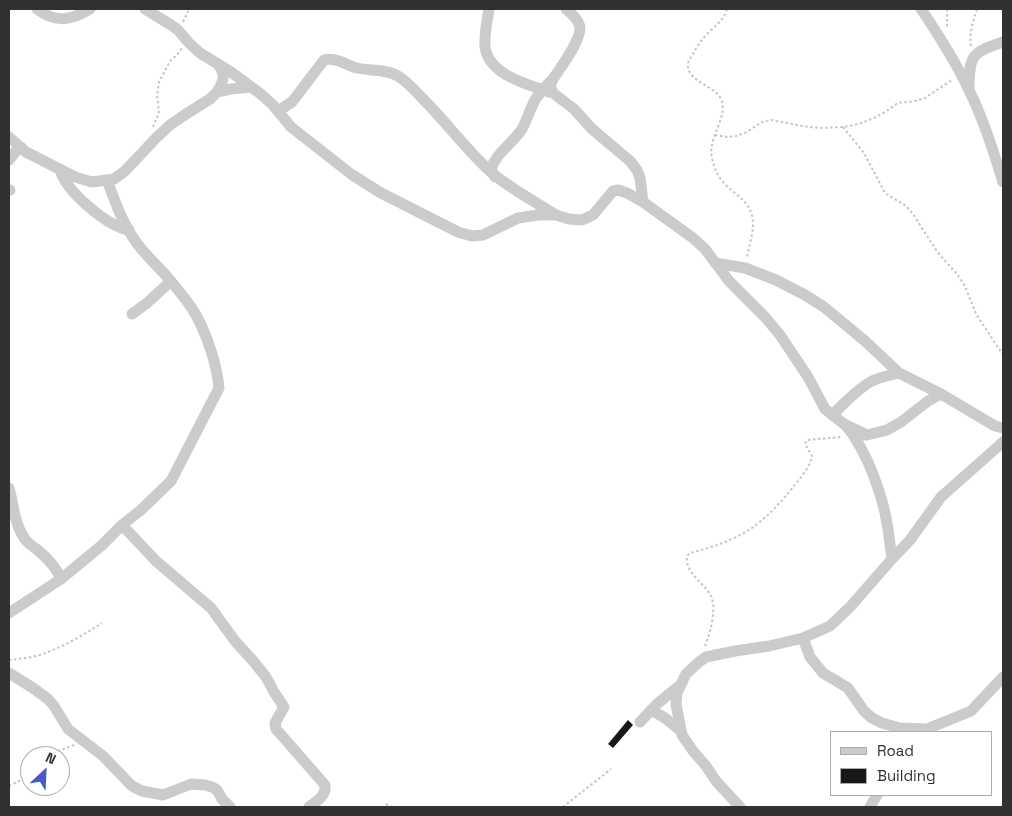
<!DOCTYPE html>
<html>
<head>
<meta charset="utf-8">
<style>
  body { margin:0 }
  #map { position:relative; width:1012px; height:816px; overflow:hidden; background:#fff; font-family:"Space Grotesk",sans-serif }
  canvas { display:block }
  .frame { position:absolute; inset:0; border:10px solid #313131; pointer-events:none }
  .legend { position:absolute; left:830px; top:731px; width:162px; height:65px; box-sizing:border-box; background:#fff; border:1px solid #adadad; margin:0; padding:6px 9px; list-style:none; font-size:15px; color:#313131 }
  .legend li { display:flex; align-items:center; gap:10px; height:25px }
  .legend b { width:25px; border:1px solid #adadad }
  .north { position:absolute; left:20px; top:746px; width:50px; height:50px; box-sizing:border-box; background:#fff; border:1px solid #adadad; border-radius:50%; rotate:25deg; font-size:14px; font-weight:700; line-height:20px; text-align:center; color:#313131 }
  .north::after { content:''; display:block; margin:auto; width:18px; height:22px; background:#4957d2; clip-path:polygon(50% 0,100% 100%,50% 72%,0 100%) }
</style>
</head>
<body>
<div id="map">
<canvas width="1012" height="816"></canvas>
<div class="frame"></div>
<ul class="legend">
<li><b style="height:6px;background:#cbcbcb"></b>Road</li>
<li><b style="height:14px;background:#181818"></b>Building</li>
</ul>
<div class="north">N</div>
</div>
<script>
const c = document.querySelector('canvas').getContext('2d');
c.lineJoin = 'round';
function paint(path, color) {
  c.fillStyle = color;
  c.fill(path, 'evenodd');
}
function strokePath(path, color, width, dash) {
  c.strokeStyle = color;
  c.lineWidth = width;
  c.lineCap = dash ? 'butt' : 'round';
  c.setLineDash(dash || []);
  c.stroke(path);
}
paint(new Path2D(`
  M628,720L633,725L613,748L608,744Z`), '#181818');
strokePath(new Path2D(`
  M727,9C724,20 716,25 709,32C702,39 697,46 693,54C691,57 688,61 688,64C686,81 714,85 721,99C729,117 707,138 712,158C714,167 717,175 723,182C735,196 753,201 753,224C753,235 749,246 747,257
  M947,9V29
  M183,22L189,9
  M971,46C969,33 973,21 977,9
  M153,127L159,113L157,95L159,82L170,61L177,55L182,48
  M843,127L864,153L885,193L906,206L913,214L936,250L946,262L957,274L965,286L976,314L1003,355
  M715,135L728,137L736,136L745,133L762,122L771,120L802,126L820,128L843,127L859,124L874,118L885,112L898,103L915,101L925,98L952,80
  M705,646C710,634 717,609 711,596C704,582 685,574 687,556L690,553C705,549 720,545 734,538C759,527 777,507 794,486C801,477 810,467 812,456L805,444L806,441L807,440L842,437
  M9,660C18,659 27,658 36,656C60,649 82,636 102,623
  M49,756L56,752L74,745
  M9,786L19,781L30,772
  M386,804L392,807
  M563,807L611,769`), '#c5c5c5', 2, [2.5, 2.5]);
strokePath(new Path2D(`
  M37,9C55,23 70,21 90,9
  M145,9L171,25L178,30L189,43L200,53L231,72L262,95L273,105L291,127L351,174L381,193L458,232L472,236L483,235L518,218L538,215H556L569,219L582,220L593,215L613,191L618,190L627,193L643,202L693,238L705,249L729,281L765,317L780,335L808,377L825,409L844,424L867,435
  M489,9C487,21 484,35 485,47C489,75 527,84 549,92
  M566,9C571,13 577,18 579,24C585,36 560,68 553,79L550,86L553,93L574,109L592,129L630,161L637,170L640,178L643,202
  M921,9C938,34 955,61 968,88C983,118 993,150 1003,182
  M969,87C969,55 973,52 1003,42
  M217,92C224,80 226,76 218,64
  M278,111L292,102L324,60C336,57 346,65 357,68C370,71 387,69 398,76C408,82 416,92 424,100C447,123 467,151 492,173C511,189 534,201 556,215
  M9,137L26,152L75,177L92,182L114,179L125,171L156,138L170,125L183,116L210,99L217,92L231,89L251,87
  M9,160L16,151L21,147
  M60,169C65,191 107,226 129,230
  M495,177L491,169C496,153 513,143 522,129C527,120 530,109 535,100C540,92 546,86 553,79
  M9,190H10
  M715,263L745,268L776,280L805,295L824,307L865,341L899,373L941,394L995,426L1003,428
  M132,314L147,303L171,281
  M832,415C845,403 857,389 872,381C881,377 890,375 899,373
  M847,427C856,437 861,448 867,460C873,473 878,487 882,501C888,520 889,539 892,559
  M860,435H867L887,430L901,422L928,401L941,394
  M9,488C14,505 14,524 25,539C29,545 35,547 40,552C48,559 57,569 61,579
  M122,525L156,561L211,608L235,641L254,662L266,677L274,692L284,707L275,723L276,729L325,785C327,795 317,801 309,807
  M9,613L61,579L101,546L122,525L141,510L171,481L219,388C217,365 207,335 196,315C189,302 178,290 169,279C158,266 146,256 136,242C122,222 115,202 107,180
  M803,638L810,657L823,673L848,688L864,711L872,718L882,723L900,728L927,729
  M9,673L33,688L48,699L54,706L68,729L103,756L132,786L142,791L163,795L191,784L205,785L212,787L217,790L222,799L230,807
  M651,710L665,718L681,731
  M640,722L657,704L679,686
  M921,732L927,729L971,711L1003,677
  M740,807L716,781L706,766L693,751L682,735L676,704L677,693L686,674L699,662L706,657L735,651L769,646L803,638L830,626L850,607L892,559L910,540L941,497L1003,442
  M870,807L877,795`), '#cbcbcb', 11);
</script>
</body>
</html>
